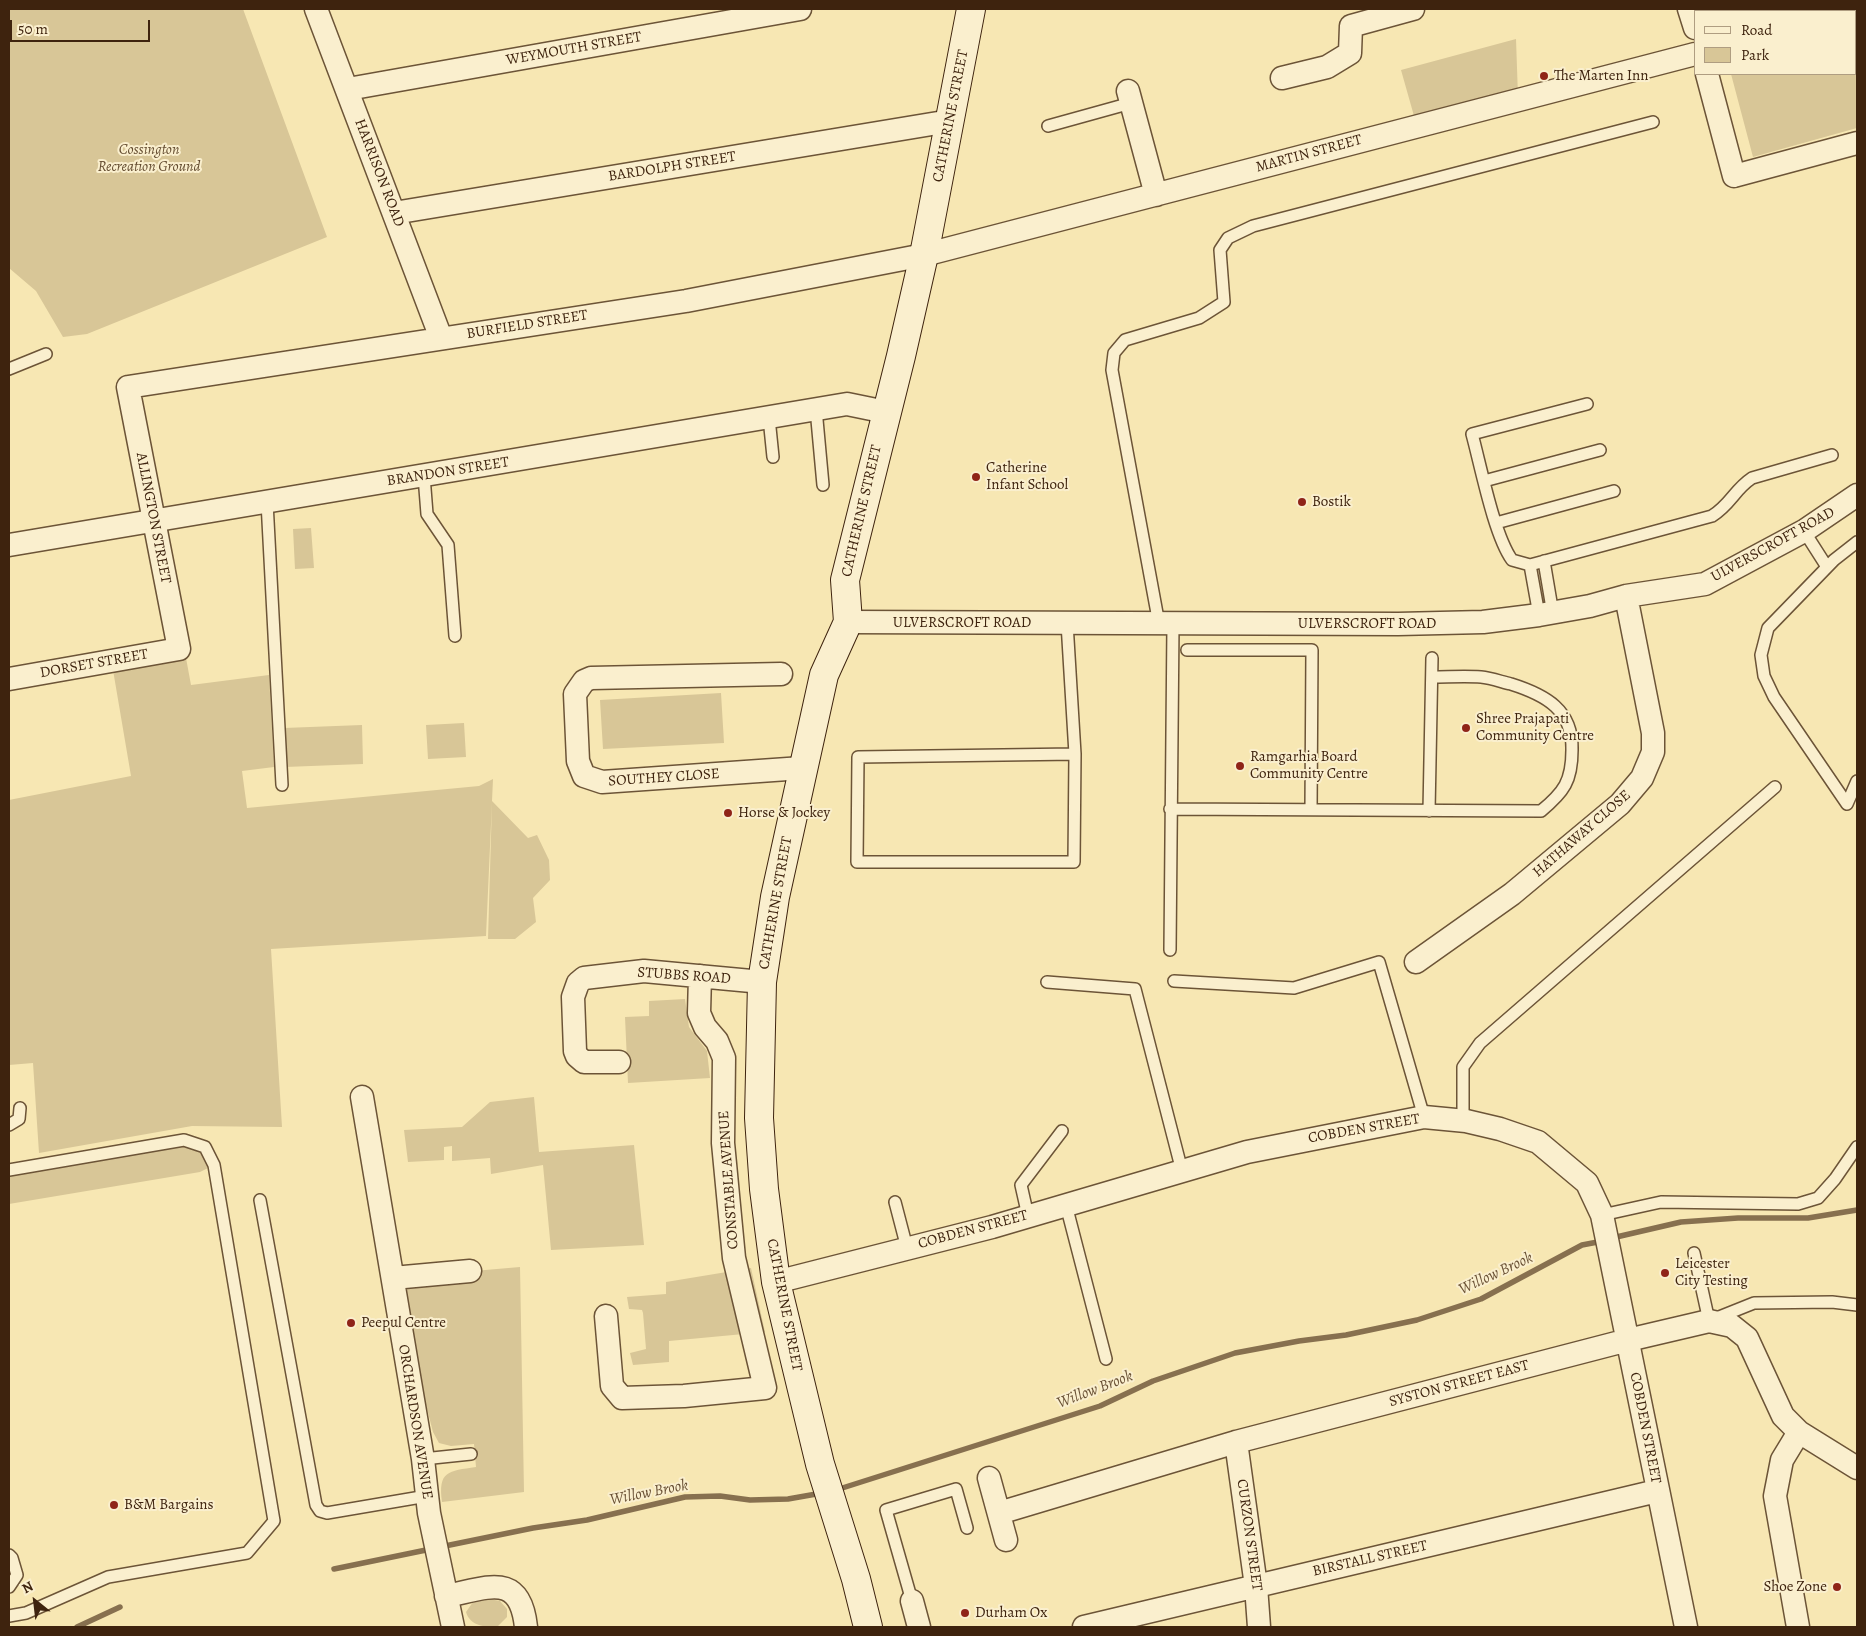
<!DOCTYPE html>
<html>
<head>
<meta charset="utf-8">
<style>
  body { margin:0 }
  #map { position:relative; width:1866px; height:1636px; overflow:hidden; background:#f7e7b3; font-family:Alegreya,serif }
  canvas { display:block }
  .frame { position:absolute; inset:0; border:10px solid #3e230e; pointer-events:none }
  .legend { position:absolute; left:1694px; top:10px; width:162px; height:65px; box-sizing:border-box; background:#faefce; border:1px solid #af9d81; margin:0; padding:6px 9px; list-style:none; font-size:15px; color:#3e230e }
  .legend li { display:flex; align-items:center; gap:10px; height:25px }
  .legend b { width:25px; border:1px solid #af9d81 }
  .north { position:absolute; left:10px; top:1576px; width:50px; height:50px; -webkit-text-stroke:4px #faefce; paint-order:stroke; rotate:331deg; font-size:14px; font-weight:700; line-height:20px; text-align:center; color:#3e230e }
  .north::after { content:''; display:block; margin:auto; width:18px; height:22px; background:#3e230e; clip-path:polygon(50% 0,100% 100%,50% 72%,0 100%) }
  .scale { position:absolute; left:10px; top:20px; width:140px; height:22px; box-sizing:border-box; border:2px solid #3e230e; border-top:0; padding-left:6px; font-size:15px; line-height:18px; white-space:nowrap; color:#3e230e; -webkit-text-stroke:4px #faefce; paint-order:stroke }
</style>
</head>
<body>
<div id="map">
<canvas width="1866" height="1636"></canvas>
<div class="frame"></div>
<ul class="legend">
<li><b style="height:6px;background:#faefce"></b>Road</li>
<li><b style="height:14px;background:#d8c697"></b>Park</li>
</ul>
<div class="north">N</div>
<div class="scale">50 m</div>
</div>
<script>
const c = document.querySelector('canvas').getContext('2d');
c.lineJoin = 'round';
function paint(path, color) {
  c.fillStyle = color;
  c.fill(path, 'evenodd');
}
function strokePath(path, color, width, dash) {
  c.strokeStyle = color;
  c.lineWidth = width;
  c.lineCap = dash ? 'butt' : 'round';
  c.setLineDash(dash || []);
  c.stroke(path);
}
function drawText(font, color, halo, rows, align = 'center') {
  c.font = font + ' Alegreya,serif';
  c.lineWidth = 4;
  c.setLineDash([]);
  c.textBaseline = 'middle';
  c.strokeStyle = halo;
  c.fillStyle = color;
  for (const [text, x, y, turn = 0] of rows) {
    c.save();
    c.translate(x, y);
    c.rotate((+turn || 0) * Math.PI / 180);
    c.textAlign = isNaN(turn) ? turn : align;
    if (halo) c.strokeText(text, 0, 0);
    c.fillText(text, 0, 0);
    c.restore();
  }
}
paint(new Path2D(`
  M9,9H243L327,237L87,334L63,337L36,291L9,268Z
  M1718,9H1829L1820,11H1719Z
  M1857,33V128L1753,157L1731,74H1855V34Z
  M1516,39L1518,97L1416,123L1401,70Z
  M311,528L314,568L295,569L293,529Z
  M186,658L191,685L269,675L274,767L242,771L247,808L479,786L493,779L492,801L528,838L537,835L549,860L550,880L533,898L536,922L515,939H488L492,802L486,936L271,949L282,1127L192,1126L39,1153L33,1063L9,1065V800L131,776L113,670L174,662Z
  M721,693L724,743L603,749L600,700Z
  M464,723L466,757L428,759L426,725Z
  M362,725L363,764L285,767L284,728Z
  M685,999L689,1027L707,1051L710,1078L628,1083L625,1017L649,1016V1001Z
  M534,1097L539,1152L634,1145L644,1245L551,1250L543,1165L491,1174L490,1158L452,1161V1146L444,1147V1160L408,1162L404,1130L462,1127L490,1102Z
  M180,1141L205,1147L214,1165L200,1172L9,1204V1170Z
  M520,1267L524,1492L442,1502C438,1471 448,1471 476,1467L474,1444L451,1446L439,1443L433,1432L393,1278Z
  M751,1268L765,1332L669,1341V1362L633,1365L630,1353L646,1349L643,1313L642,1310L629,1309L627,1297L666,1294V1282Z
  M489,1599L500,1601L507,1609V1617L497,1627C485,1627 470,1626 466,1612L473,1602Z`), '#d8c697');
strokePath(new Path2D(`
  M1612,1238L1681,1222L1738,1218H1808L1857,1210
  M836,1490L1100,1406L1153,1381L1235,1353L1299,1341L1346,1335L1417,1320L1481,1299L1582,1245L1603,1241
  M440,1547L533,1528L587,1520L685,1497L720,1496L750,1500L788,1499L822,1493
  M334,1569L431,1549
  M77,1627L120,1607`), '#87704f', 5.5);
const lane = new Path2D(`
  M1048,126L1131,103
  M9,369L46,354
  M1587,404L1472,434C1481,467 1494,535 1512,560L1530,565L1712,516C1731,504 1734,490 1752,478L1832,455
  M816,409L823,485
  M769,418L773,457
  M424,476L427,514L448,545L455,636
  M1484,481L1600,450
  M267,502L282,785
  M1496,523L1614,491
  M1804,531L1827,567
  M1544,561L1553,614
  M1530,565L1539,615
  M1067,623L1075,754L1074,862H857L858,757L1075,754
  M1159,624L1112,370L1114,353L1125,340L1199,318L1224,302L1220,250L1228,238L1253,226L1653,122
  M1187,650H1312L1311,810
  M1847,804L1774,697L1764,676L1761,655L1768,628L1834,560L1857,542
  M1847,804L1857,781
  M1170,809L1541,811C1564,792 1572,781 1572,750C1573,710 1546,695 1511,684C1502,682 1491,678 1481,677C1465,676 1448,677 1432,677
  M1429,811L1432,658
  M1170,950L1173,624
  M1174,981L1294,988L1379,962L1424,1117
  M1047,982L1135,989L1182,1171
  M1463,1121V1067L1480,1043L1775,787
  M9,1125L19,1119L20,1108
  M9,1170L184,1140L205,1147L214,1165L274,1521L247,1553L108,1577L26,1613L9,1616
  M260,1200L316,1505L320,1511L327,1513L427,1496
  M895,1202L907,1248
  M1066,1205L1106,1359
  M1602,1215L1661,1202L1798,1204L1818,1198L1835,1179L1857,1147
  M1028,1216L1021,1185L1062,1131
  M1694,1253L1709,1321L1754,1303L1832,1302L1857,1305
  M423,1459L471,1454
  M9,1555L12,1558L17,1575L9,1587
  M912,1601L886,1510L956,1489L967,1528`);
const street = new Path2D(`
  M316,9L441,338
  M1689,9L1695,28
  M1855,12H1857
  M1707,74L1734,176L1857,143
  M1282,78L1327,67L1350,53L1351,26L1413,9
  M348,89L800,9
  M1128,91L1156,195
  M394,213L950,121
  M9,545L847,404L886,412
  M848,622L1398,624L1483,622L1539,615L1590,606L1626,596L1705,584L1804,531L1857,495
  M781,674L591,678L584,681L575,694L578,761L584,776L602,782L802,768
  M9,679L179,649L128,387L686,301L924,255L1695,54
  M1416,962L1512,894L1620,804L1642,778L1653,752V733L1626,596
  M619,1062H584L577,1056L575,1051L573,997L578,983L584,978L644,971L762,982
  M362,1097L423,1459L429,1513L453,1627
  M393,1278L470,1271
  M776,1282L992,1227L1247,1152L1424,1117L1466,1121L1500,1129L1538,1142L1587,1183L1602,1215L1686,1627
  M606,1316L612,1386L622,1398L684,1396L765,1388L734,1258L723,1143L724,1058L717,1041L705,1027L699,1013L700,976
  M1236,1442L1256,1586L1259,1627
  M989,1478L1006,1540
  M999,1513L1236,1442L1628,1340L1709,1321L1732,1326L1747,1338L1783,1416L1799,1432L1857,1468
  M446,1596C488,1588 520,1571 526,1627
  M912,1601L919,1627
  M1084,1627L1657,1491
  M1798,1627L1775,1496L1782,1460L1799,1432`);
const secondary = new Path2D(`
  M868,1627L856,1579L820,1464L776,1282L764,1189L759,1118L762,982L775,897L824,675L848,622L845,580L901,356L924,255L971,9`);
strokePath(lane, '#6c5437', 14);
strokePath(street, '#6c5437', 25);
strokePath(secondary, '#3e230e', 30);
strokePath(lane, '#faefce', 11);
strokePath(street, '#faefce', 22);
strokePath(secondary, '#faefce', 28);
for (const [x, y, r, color] of [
  [1544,76,5,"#8f2418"],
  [976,477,5,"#8f2418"],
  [1302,502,5,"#8f2418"],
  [1466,728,5,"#8f2418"],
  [1240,766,5,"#8f2418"],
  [728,813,5,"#8f2418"],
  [1665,1273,5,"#8f2418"],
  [351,1323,5,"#8f2418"],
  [114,1505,5,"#8f2418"],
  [1837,1587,5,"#8f2418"],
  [965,1613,5,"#8f2418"]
]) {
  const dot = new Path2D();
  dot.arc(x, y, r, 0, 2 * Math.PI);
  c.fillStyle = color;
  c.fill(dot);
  strokePath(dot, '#faefce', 2);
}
drawText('15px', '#3e230e', '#faefce', [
  ["WEYMOUTH STREET",574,49,-10],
  ["CATHERINE STREET",951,116,-79],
  ["MARTIN STREET",1309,154,-15],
  ["BARDOLPH STREET",672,167,-9],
  ["HARRISON ROAD",379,173,69],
  ["BURFIELD STREET",527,325,-9],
  ["BRANDON STREET",448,472,-9],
  ["CATHERINE STREET",862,511,-77],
  ["ALLINGTON STREET",153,518,79],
  ["ULVERSCROFT ROAD",1773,545,-29],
  ["ULVERSCROFT ROAD",962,623],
  ["ULVERSCROFT ROAD",1367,624],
  ["DORSET STREET",94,664,-10],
  ["SOUTHEY CLOSE",664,778,-4],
  ["HATHAWAY CLOSE",1582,834,-41],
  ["CATHERINE STREET",776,903,-80],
  ["STUBBS ROAD",684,976,4],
  ["COBDEN STREET",1364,1129,-10],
  ["CONSTABLE AVENUE",729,1180,-94],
  ["COBDEN STREET",973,1230,-15],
  ["CATHERINE STREET",784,1305,79],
  ["SYSTON STREET EAST",1459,1384,-15],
  ["ORCHARDSON AVENUE",415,1422,81],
  ["COBDEN STREET",1645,1428,79],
  ["CURZON STREET",1249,1535,82],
  ["BIRSTALL STREET",1370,1559,-13]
]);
drawText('15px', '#3e230e', '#faefce', [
  ["The Marten Inn",1554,76],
  ["Catherine",986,468],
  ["Infant School",986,485],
  ["Bostik",1312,502],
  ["Shree Prajapati",1476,719],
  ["Community Centre",1476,736],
  ["Ramgarhia Board",1250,757],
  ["Community Centre",1250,774],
  ["Horse & Jockey",738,813],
  ["Leicester",1675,1264],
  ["City Testing",1675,1281],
  ["Peepul Centre",361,1323],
  ["B&M Bargains",124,1505],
  ["Shoe Zone",1827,1587,"right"],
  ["Durham Ox",975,1613]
], 'left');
drawText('italic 15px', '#644c30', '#faefce', [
  ["Cossington",149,150],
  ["Recreation Ground",149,167]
]);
drawText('italic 16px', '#695034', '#faefce', [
  ["Willow Brook",1496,1274,-25],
  ["Willow Brook",1095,1390,-21],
  ["Willow Brook",649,1493,-11]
]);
</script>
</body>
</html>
